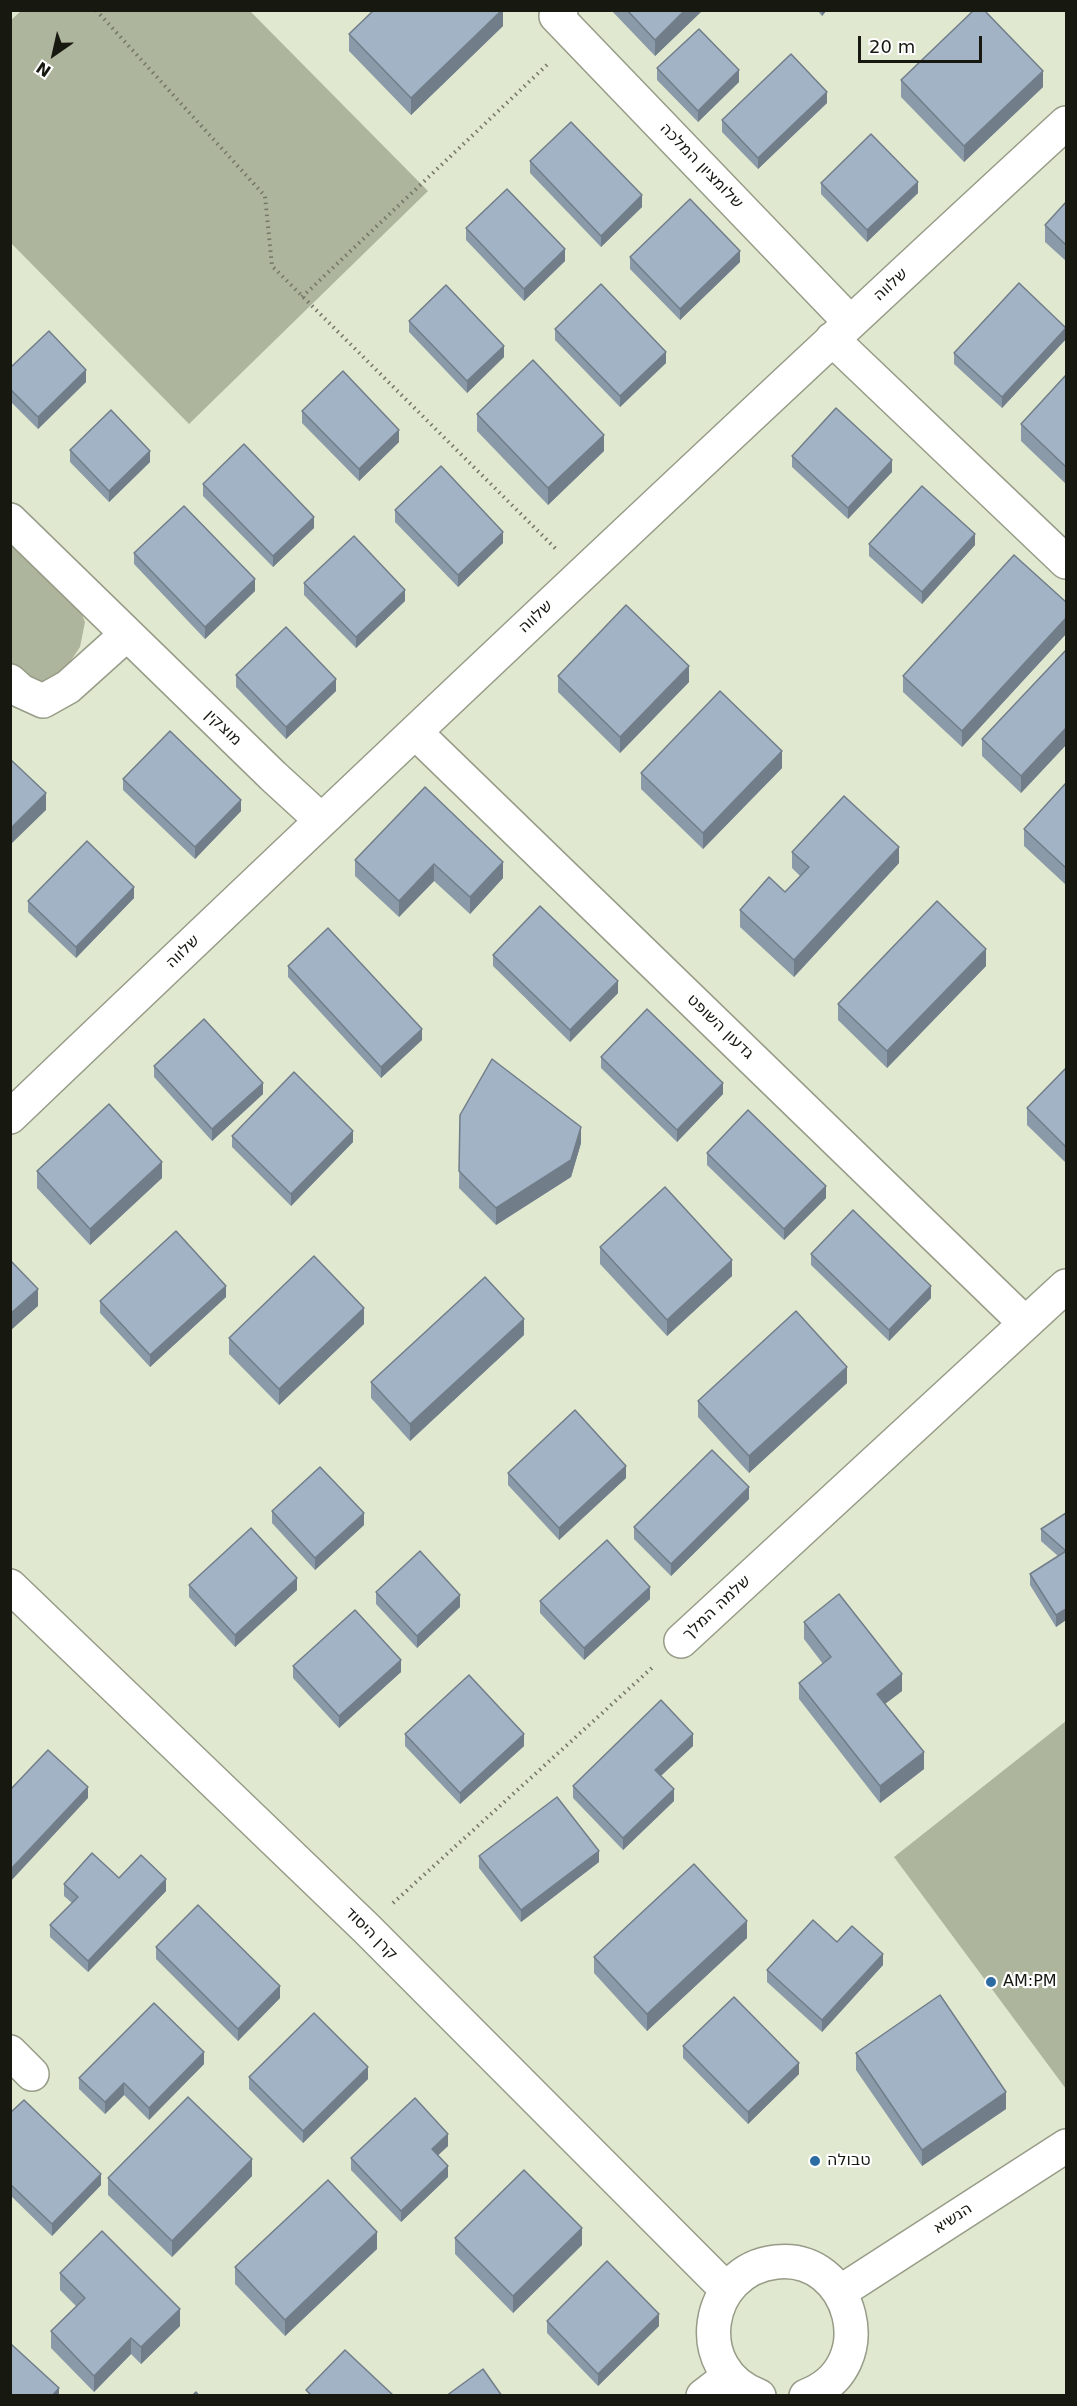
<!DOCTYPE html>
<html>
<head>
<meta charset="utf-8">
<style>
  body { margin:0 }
  #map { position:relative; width:1077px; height:2406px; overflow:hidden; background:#e1e8d0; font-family:"DejaVu Sans",sans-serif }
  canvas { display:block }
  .frame { position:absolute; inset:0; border:12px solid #171911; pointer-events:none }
  .north { position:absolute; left:24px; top:24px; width:60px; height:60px; -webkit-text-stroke:4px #fff; paint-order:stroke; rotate:214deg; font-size:16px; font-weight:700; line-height:24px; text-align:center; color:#171911 }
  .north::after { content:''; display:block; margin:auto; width:21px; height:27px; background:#171911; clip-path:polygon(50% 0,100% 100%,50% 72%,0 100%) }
  .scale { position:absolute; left:858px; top:36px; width:124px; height:27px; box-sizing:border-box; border:3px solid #171911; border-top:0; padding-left:8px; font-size:18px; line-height:21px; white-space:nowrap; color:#171911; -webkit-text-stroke:4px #fff; paint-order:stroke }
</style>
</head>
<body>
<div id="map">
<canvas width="1077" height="2406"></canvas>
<div class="frame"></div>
<div class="north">N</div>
<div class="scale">20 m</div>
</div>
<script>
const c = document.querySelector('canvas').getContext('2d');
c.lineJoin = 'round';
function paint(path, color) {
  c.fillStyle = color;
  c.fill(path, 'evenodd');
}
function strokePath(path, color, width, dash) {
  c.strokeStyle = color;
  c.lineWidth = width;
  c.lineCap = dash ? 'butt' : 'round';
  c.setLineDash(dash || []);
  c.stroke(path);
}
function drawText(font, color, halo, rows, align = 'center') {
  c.font = font + ' "DejaVu Sans",Heebo,sans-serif';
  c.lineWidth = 4.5;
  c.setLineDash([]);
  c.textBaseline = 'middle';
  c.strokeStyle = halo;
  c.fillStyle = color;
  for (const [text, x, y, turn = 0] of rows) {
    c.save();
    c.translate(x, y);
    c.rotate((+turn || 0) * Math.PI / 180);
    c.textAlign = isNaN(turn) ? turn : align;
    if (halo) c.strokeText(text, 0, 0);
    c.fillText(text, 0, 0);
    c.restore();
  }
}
paint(new Path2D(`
  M22,10L250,11L428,191L189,424L11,243L10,21Z
  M10,535L77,602L85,622L80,647L66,668L44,683L21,673L11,662Z
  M1066,1721V2089L894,1857Z`), '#aeb59d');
const minor = new Path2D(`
  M561,10L556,16L850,322
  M832,339L1066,562
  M10,520L273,776L321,820
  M10,681L21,691L43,701L68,687L127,634
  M415,732L1025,1323
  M10,1117C360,783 711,450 1066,123
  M10,1586L366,1928L726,2289
  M681,1641L1066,1286
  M10,2052L32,2074
  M840,2292L1066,2146
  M703,2396L729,2376
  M759,2396C689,2371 704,2270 776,2262C852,2253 884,2367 806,2396`);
strokePath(minor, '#969c87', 36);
strokePath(new Path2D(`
  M96,10L265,196L272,266L556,549
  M302,297L550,62
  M393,1903L654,1666`), '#737768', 4, [1.5, 4.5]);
strokePath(minor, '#fff', 33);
paint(new Path2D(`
  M503,10V26L411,115L349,51V34Z
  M611,10H703L655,56Z
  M817,10H827L822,16Z
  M657,68L739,82L698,122L657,80Z
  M901,80L1043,87L964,162L901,97Z
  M827,103L758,169L722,132V120Z
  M530,161L642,207L601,247L530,173Z
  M821,183L918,193L867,242L821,194Z
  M1066,202V261L1045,242V225Z
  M466,228L565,261L524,301L466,240Z
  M630,257L740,262L680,320L630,269Z
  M409,321L504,357L467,393L409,332Z
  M555,329L666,363L620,407L555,340Z
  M1066,339L1002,408L954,364V353Z
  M10,368L86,382L38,429L10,401Z
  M1066,375V484L1021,441V424Z
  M302,411L399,442L359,481L302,423Z
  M477,414L604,451L548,505L477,431Z
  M70,450L150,462L109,502L70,462Z
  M792,456L892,472L848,519L792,467Z
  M203,484L314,528L273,567L203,496Z
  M395,510L503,543L458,587L395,522Z
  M869,544L975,545L922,604L869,556Z
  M134,553L255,591L205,639L134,564Z
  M304,583L405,601L356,648L304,595Z
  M1066,602V634L962,747L903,692V676Z
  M1066,650V745L1021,793L982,756V739Z
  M236,675L336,691L286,739L236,687Z
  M558,676L689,682L620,753L558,692Z
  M782,768L703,849L641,789V773Z
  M123,779L241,811L195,859L123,790Z
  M1066,783V885L1024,846V829Z
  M425,787L503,878L470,914L434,881L399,917L355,876V860Z
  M792,852L899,863L794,977L740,927V910L785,892L800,876L792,868Z
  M134,898L76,958L28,912V901Z
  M493,955L618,993L570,1042L493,966Z
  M288,966L422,1040L381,1078L288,977Z
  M986,966L887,1068L838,1020V1004Z
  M601,1057L723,1094L677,1142L601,1068Z
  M154,1066L263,1094L212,1141L154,1077Z
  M1066,1068V1163L1027,1125V1108Z
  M460,1115L581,1143L571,1177L496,1225L459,1188Z
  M232,1136L353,1142L291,1206L232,1147Z
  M707,1153L826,1198L784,1240L707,1165Z
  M37,1171L162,1178L90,1245L37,1188Z
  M600,1247L732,1276L667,1336L600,1264Z
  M811,1254L931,1298L889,1341L811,1265Z
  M226,1297L150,1367L100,1313V1301Z
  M364,1324L279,1405L229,1354V1338Z
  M524,1335L410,1441L371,1398V1382Z
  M847,1383L749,1473L698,1417V1401Z
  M508,1473L626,1478L559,1540L508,1485Z
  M749,1499L671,1576L634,1539V1527Z
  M272,1511L364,1525L315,1570L272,1523Z
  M1066,1513V1620L1056,1627L1030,1585V1574L1058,1556L1041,1541V1529Z
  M189,1585L297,1590L235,1647L189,1597Z
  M376,1592L460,1607L417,1648L376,1604Z
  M650,1599L584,1660L540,1613V1601Z
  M804,1622L902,1691L885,1704L924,1769L880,1803L799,1699V1683L823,1664L804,1639Z
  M293,1666L401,1672L339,1728L293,1678Z
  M405,1734L524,1746L460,1804L405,1746Z
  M693,1746L661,1776L674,1801L623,1850L573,1798V1786Z
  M479,1856L599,1862L521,1922L479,1868Z
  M119,1878L166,1891L88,1972L50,1937V1925L72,1903L64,1896V1884Z
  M747,1938L647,2031L594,1973V1957Z
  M837,1942L883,1965L822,2032L767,1982V1970Z
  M156,1947L280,1998L238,2041L156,1959Z
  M683,2046L799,2074L748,2124L683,2058Z
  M856,2053L1006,2109L922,2166L856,2070Z
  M204,2064L149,2120L124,2095L105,2114L79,2089V2078Z
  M249,2077L368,2079L303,2143L249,2089Z
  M10,2113L101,2185L52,2236L10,2195Z
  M448,2146L438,2155L448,2177L401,2222L351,2170V2158Z
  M252,2176L172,2257L108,2195V2178Z
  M455,2238L582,2245L513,2313L455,2254Z
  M377,2249L285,2336L235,2284V2267Z
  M60,2273L180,2326L141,2364L131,2354L94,2392L51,2348V2331L76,2306L60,2290Z
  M547,2321L659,2326L598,2386L547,2333Z`), '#8a9aa9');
paint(new Path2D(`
  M502,10H503V26L411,115V98Z
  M685,10H703L655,56V40Z
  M822,10H827L822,16Z
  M739,70V82L698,122V111Z
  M1043,71V87L964,162V146Z
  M827,92V103L758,169V158Z
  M918,182V193L867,242V230Z
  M642,195V207L601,247V236Z
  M565,249V261L524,301V289Z
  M740,251V262L680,320V309Z
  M1066,328V339L1002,408V397Z
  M504,346V357L467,393V381Z
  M666,352V363L620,407V396Z
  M86,370V382L38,429V417Z
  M399,430V442L359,481V469Z
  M604,435V451L548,505V488Z
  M150,451V462L109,502V491Z
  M892,460V472L848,519V508Z
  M314,517V528L273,567V556Z
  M503,532V543L458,587V575Z
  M975,534V545L922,604V592Z
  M255,579V591L205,639V627Z
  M405,590V601L356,648V637Z
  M1066,618V634L962,747V731Z
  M689,666V682L620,753V737Z
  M336,679V691L286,739V727Z
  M1066,728V745L1021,793V776Z
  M782,751V768L703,849V833Z
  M46,793V810L10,845V829Z
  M241,800V811L195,859V847Z
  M899,847V863L794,977V960Z
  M503,862V878L470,914V897Z
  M434,864V881L399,917V901Z
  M134,887V898L76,958V947Z
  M986,949V966L887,1068V1051Z
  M618,981V993L570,1042V1030Z
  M422,1029V1040L381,1078V1067Z
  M263,1083V1094L212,1141V1129Z
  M723,1083V1094L677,1142V1130Z
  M581,1127V1143L571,1177L496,1225V1208Z
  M353,1131V1142L291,1206V1194Z
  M162,1162V1178L90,1245V1229Z
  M826,1186V1198L784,1240V1229Z
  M732,1260V1276L667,1336V1320Z
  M226,1286V1297L150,1367V1355Z
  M931,1286V1298L889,1341V1330Z
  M38,1289V1306L10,1331V1314Z
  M364,1308V1324L279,1405V1389Z
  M524,1319V1335L410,1441V1424Z
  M847,1367V1383L749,1473V1456Z
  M626,1466V1478L559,1540V1528Z
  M749,1487V1499L671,1576V1564Z
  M364,1513V1525L315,1570V1558Z
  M297,1578V1590L235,1647V1635Z
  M650,1587V1599L584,1660V1648Z
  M460,1595V1607L417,1648V1636Z
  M1066,1609V1620L1056,1627V1615Z
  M401,1660V1672L339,1728V1716Z
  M902,1674V1691L877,1710V1694Z
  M524,1734V1746L460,1804V1793Z
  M693,1734V1746L655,1781V1770Z
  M924,1752V1769L880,1803V1786Z
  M88,1787V1798L10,1882V1870Z
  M674,1789V1801L623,1850V1838Z
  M599,1851V1862L521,1922V1910Z
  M166,1879V1891L88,1972V1961Z
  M747,1921V1938L647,2031V2014Z
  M883,1954V1965L822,2032V2020Z
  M280,1986V1998L238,2041V2029Z
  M204,2052V2064L149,2120V2108Z
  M799,2063V2074L748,2124V2112Z
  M368,2067V2079L303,2143V2131Z
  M124,2083V2095L105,2114V2102Z
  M1006,2092V2109L922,2166V2150Z
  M448,2134V2146L432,2161V2149Z
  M252,2159V2176L172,2257V2241Z
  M448,2166V2177L401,2222V2211Z
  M101,2174V2185L52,2236V2224Z
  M582,2228V2245L513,2313V2296Z
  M377,2232V2249L285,2336V2320Z
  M180,2309V2326L141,2364V2347Z
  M659,2314V2326L598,2386V2374Z
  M131,2338V2354L94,2392V2376Z
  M59,2388V2396H52Z`), '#717d89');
const building = new Path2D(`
  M374,10H502L411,98L349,34Z
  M627,10H685L655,40Z
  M974,10H984L1043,71L964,146L901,80Z
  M699,29L739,70L698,111L657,68Z
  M791,54L827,92L758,158L722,120Z
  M571,122L642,195L601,236L530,161Z
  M871,134L918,182L867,230L821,183Z
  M507,189L565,249L524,289L466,228Z
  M690,199L740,251L680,309L630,257Z
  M1066,202V245L1045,225Z
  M1019,283L1066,328L1002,397L954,353Z
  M601,284L666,352L620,396L555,329Z
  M446,285L504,346L467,381L409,321Z
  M49,331L86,370L38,417L10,389V368Z
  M533,360L604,435L548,488L477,414Z
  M343,371L399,430L359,469L302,411Z
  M1066,375V467L1021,424Z
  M836,408L892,460L848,508L792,456Z
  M111,410L150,451L109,491L70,450Z
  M244,444L314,517L273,556L203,484Z
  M441,466L503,532L458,575L395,510Z
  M922,486L975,534L922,592L869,544Z
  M184,506L255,579L205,627L134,553Z
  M354,536L405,590L356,637L304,583Z
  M1014,555L1066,602V618L962,731L903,676Z
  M626,605L689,666L620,737L558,676Z
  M286,627L336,679L286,727L236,675Z
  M1066,650V728L1021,776L982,739Z
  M720,691L782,751L703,833L641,773Z
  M170,731L241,800L195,847L123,779Z
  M10,759L46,793L10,829Z
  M1066,783V868L1024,829Z
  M425,787L503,862L470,897L434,864L399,901L355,860Z
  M844,796L899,847L794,960L740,910L769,877L785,892L809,867L792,852Z
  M87,841L134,887L76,947L28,901Z
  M937,901L986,949L887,1051L838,1004Z
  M540,906L618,981L570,1030L493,955Z
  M328,928L422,1029L381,1067L288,966Z
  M647,1009L723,1083L677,1130L601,1057Z
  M204,1019L263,1083L212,1129L154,1066Z
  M492,1059L581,1127L571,1160L496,1208L459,1171L460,1115Z
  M1066,1068V1147L1027,1108Z
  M294,1072L353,1131L291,1194L232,1136Z
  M109,1104L162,1162L90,1229L37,1171Z
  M748,1110L826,1186L784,1229L707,1153Z
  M665,1187L732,1260L667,1320L600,1247Z
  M853,1210L931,1286L889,1330L811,1254Z
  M176,1231L226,1286L150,1355L100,1301Z
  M314,1256L364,1308L279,1389L229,1338Z
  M10,1260L38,1289L10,1314Z
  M485,1277L524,1319L410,1424L371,1382Z
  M796,1311L847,1367L749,1456L698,1401Z
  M575,1410L626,1466L559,1528L508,1473Z
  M712,1450L749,1487L671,1564L634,1527Z
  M320,1467L364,1513L315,1558L272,1511Z
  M1066,1513V1609L1056,1615L1030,1574L1066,1551L1041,1529Z
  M251,1528L297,1578L235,1635L189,1585Z
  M607,1540L650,1587L584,1648L540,1601Z
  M420,1551L460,1595L417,1636L376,1592Z
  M839,1594L902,1674L877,1694L924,1752L880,1786L799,1683L831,1657L804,1622Z
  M355,1610L401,1660L339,1716L293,1666Z
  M469,1675L524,1734L460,1793L405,1734Z
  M661,1700L693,1734L655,1770L674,1789L623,1838L573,1786Z
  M48,1750L88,1787L10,1870V1790Z
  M557,1797L599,1851L521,1910L479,1856Z
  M92,1853L119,1878L141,1855L166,1879L88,1961L50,1925L78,1897L64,1884Z
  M694,1864L747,1921L647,2014L594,1957Z
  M198,1905L280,1986L238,2029L156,1947Z
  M813,1920L837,1942L852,1926L883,1954L822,2020L767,1970Z
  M940,1995L1006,2092L922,2150L856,2053Z
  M734,1997L799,2063L748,2112L683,2046Z
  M154,2003L204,2052L149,2108L124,2083L105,2102L79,2078Z
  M314,2013L368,2067L303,2131L249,2077Z
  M188,2097L252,2159L172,2241L108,2178Z
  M415,2098L448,2134L432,2149L448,2166L401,2211L351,2158Z
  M24,2100L101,2174L52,2224L10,2184V2113Z
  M524,2170L582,2228L513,2296L455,2238Z
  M328,2180L377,2232L285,2320L235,2267Z
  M102,2231L180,2309L141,2347L131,2338L94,2376L51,2331L85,2298L60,2273Z
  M607,2261L659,2314L598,2374L547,2321Z
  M11,2344L59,2388L52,2396H10Z
  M345,2350L394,2396H312L306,2390Z
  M483,2369L502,2396H446Z
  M196,2392L199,2396H192Z`);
paint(building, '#a1b3c4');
strokePath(building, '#717d89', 1.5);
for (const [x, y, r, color] of [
  [991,1982,6,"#2c6ca2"],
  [815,2161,6,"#2c6ca2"]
]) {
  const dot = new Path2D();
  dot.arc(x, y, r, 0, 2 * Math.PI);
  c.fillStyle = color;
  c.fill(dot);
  strokePath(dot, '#fff', 2);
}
drawText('16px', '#171911', '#fff', [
  ["שלומציון המלכה",701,166,46],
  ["שלווה",891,285,-43],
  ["שלווה",536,617,-43],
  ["מוצקין",223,728,44],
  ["שלווה",183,952,-44],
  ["גדעון השופט",720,1027,44],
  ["שלמה המלך",717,1608,-43],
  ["קרן היסוד",371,1934,45],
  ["הנשיא",953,2219,-33]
]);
drawText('16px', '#171911', '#fff', [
  ["AM:PM",1003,1982],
  ["טבולה",827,2161]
], 'left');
</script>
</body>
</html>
